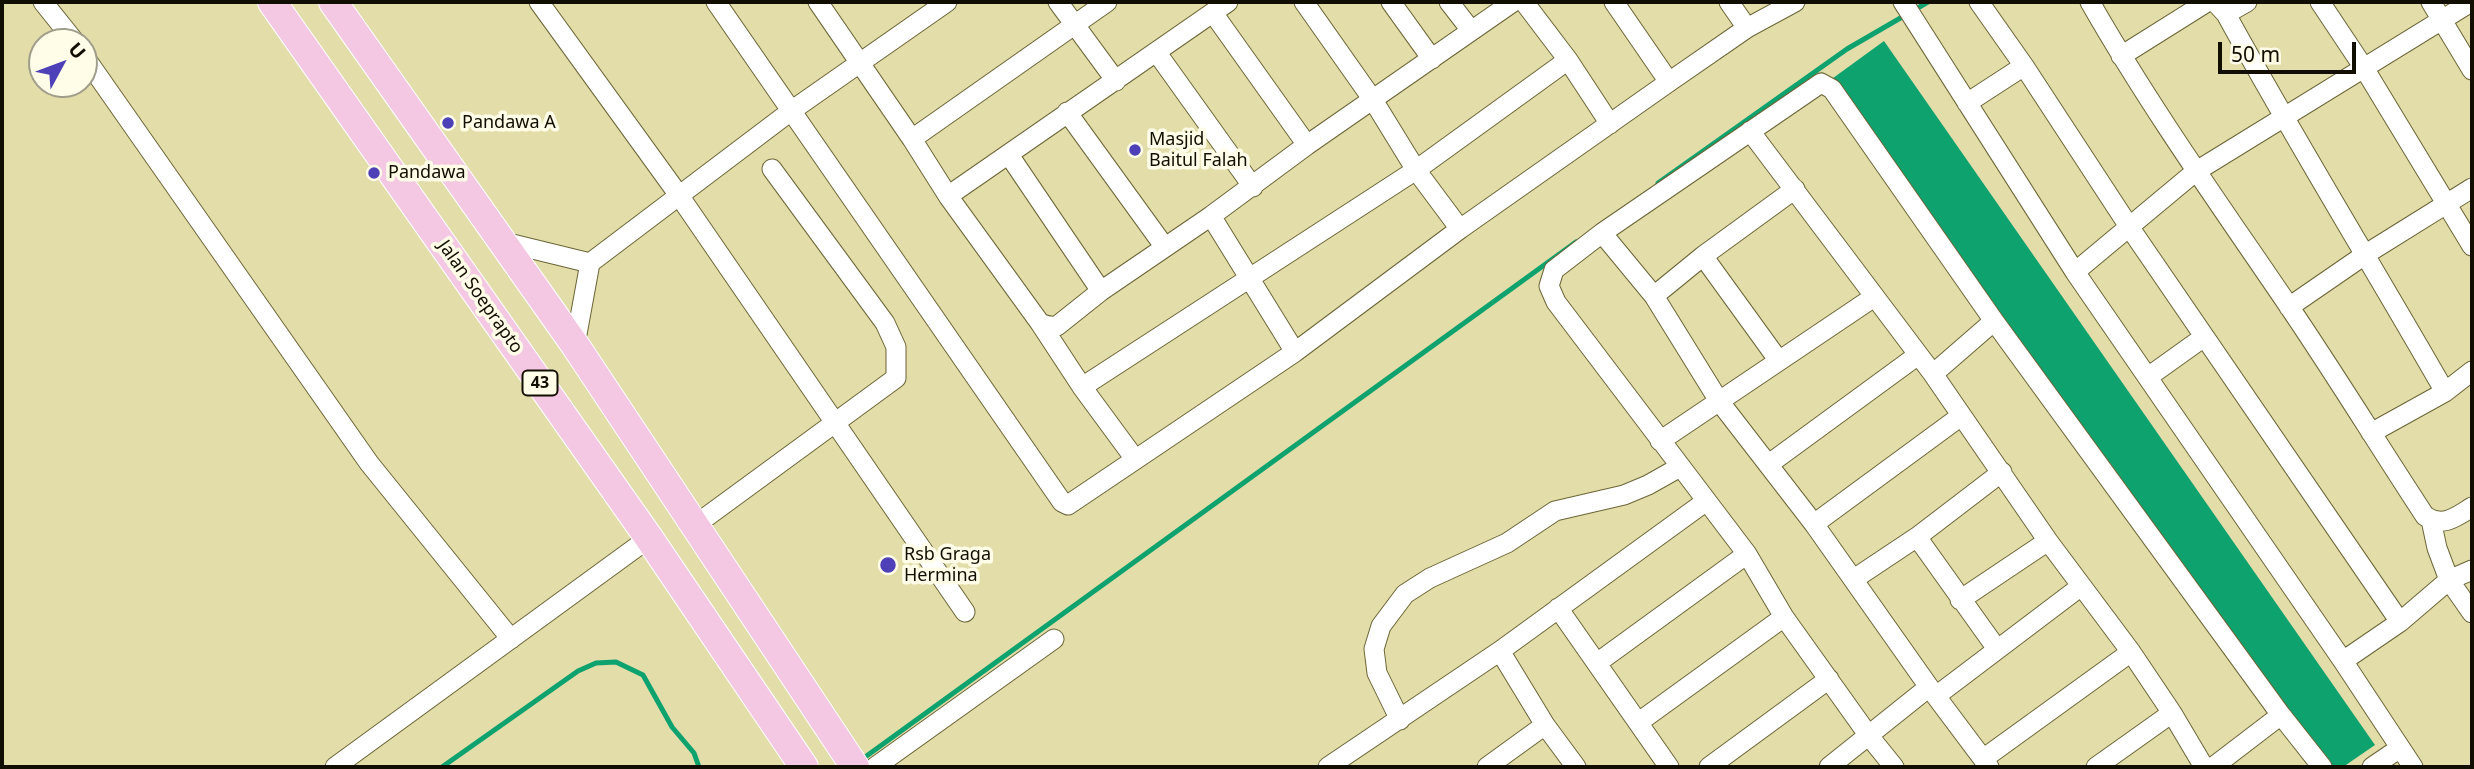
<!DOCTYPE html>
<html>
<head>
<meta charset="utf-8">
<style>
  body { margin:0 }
  #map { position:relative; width:2474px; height:769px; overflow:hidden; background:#e3ddaa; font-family:"Noto Sans",sans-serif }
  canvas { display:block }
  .frame { position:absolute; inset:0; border:4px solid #110e00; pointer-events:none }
  .north { position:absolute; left:28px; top:28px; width:70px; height:70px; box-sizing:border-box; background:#fffde8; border:2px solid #a09d8b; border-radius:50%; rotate:49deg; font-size:19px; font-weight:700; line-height:28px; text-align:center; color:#110e00 }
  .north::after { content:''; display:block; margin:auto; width:24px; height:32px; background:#4e41b8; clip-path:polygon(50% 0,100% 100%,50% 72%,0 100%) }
  .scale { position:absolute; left:2218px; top:42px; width:138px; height:32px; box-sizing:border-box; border:4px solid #110e00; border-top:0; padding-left:9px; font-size:21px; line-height:24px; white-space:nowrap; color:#110e00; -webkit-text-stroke:5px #fffde8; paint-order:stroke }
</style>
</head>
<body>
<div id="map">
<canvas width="2474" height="769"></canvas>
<div class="frame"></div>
<div class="north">U</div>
<div class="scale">50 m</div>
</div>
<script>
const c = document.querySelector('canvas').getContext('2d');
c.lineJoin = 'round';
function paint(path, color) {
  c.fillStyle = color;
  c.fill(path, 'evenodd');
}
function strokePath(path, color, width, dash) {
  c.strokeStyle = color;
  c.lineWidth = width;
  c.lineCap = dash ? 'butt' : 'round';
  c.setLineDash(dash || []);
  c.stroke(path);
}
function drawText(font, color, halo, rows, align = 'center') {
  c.font = font + ' "Noto Sans",sans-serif';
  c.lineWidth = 7;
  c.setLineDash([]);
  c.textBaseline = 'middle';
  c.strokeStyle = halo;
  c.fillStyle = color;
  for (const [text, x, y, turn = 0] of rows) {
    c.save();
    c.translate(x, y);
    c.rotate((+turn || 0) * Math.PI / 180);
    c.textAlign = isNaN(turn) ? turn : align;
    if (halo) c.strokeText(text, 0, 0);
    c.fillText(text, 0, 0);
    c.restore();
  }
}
paint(new Path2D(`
  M1884,41L2375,745L2343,767H2326L1829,81Z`), '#0ea26f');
strokePath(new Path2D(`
  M1658,183L1847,49L1928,2
  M861,760L1576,242
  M442,767L578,671L596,663L616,662L643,675L672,727L694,753L699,767`), '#0ea26f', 5);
const minor = new Path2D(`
  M43,2L75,42
  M539,2L678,194L965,612
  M716,2L1062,502L1068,505L1295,352L1460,229L1669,82L1747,28L1795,2
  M818,2L912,139L948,196L1040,323C1046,326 1050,327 1057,326L1101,291L1211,216L1307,145L1513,2
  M1058,2L1116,81
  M1304,2L1373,100L1416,170L1460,229
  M1391,2L1432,59
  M1449,2L1470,29
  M1524,2L1568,60L1610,124
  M1614,2L1669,82
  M1729,2L1747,28
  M1903,2L2075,272L2343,661L2413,767
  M1979,2L2024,66L2130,228L2400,622
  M2090,2C2150,107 2220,205 2288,305C2335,374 2379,446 2425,516C2443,528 2456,517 2472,507
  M2215,2L2226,14C2296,142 2373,266 2445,392
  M2320,2L2364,68L2472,246
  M2431,2L2472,70
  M1213,13L1307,145
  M2226,14L2247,2
  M1157,53L1253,187
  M84,56L369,463L511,639
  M2121,56L2207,2
  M1967,103L2024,66
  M1067,112L1164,246
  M1750,131L1933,374L2048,541L2131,652L2172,713L2204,767
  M912,139L1107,2
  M1009,155L1101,291
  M948,196L1228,2
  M1211,216L1295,352
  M1602,233L1654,296L1719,401L1814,524L1929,687L1989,767
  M500,241L590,263
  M1703,256L1779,361
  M2075,272L2195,172L2471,2
  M1654,296L1703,256L1795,189
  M2289,307L2366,254L2472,188
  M1040,323L1082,387L1135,459
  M575,345L590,263L791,111L947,2
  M1933,374L1994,321
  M2148,377L2204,337
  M1082,387L1416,170L1568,60
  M2371,433L2445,392L2472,371
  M1660,441L1874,297
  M1769,464L1918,355
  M2431,520L2437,548L2449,580L2472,613
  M1814,524L1961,416
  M694,526L896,378V347L885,323L772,169
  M1917,537L1997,649
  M1854,579L1917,537L2002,472
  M1960,600L2048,541
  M1558,608L1669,767
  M1500,651L1545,725L1576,767
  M2343,661L2400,622L2449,580L2472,570
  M1597,663L1747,554
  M1936,696L2080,587
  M1400,720L1377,673L1374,649L1381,626L1405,594L1430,578L1507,543L1555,511L1624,495L1648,485L1680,467
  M1639,722L1784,617
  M1983,759L2131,652
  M335,767L649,538
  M875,767L1054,639
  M1328,767L1500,651L1705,502
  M1487,767L1545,725
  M1709,767L1829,679
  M1829,767L1929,687
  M1894,767L1869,736L1784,617L1747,554L1556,302L1549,286L1554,270L1602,233L1821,83L1832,89L1994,321L2281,715L2322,767
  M2096,767L2172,713
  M2213,767L2281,715
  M2372,767L2400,748`);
const highway = new Path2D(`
  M272,2L649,538L804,767
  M333,2L575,345L855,767`);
strokePath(minor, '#6b6536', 21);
strokePath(highway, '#fff', 30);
strokePath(minor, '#fff', 19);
strokePath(highway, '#f4c7e2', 28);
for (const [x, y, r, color] of [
  [448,123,7,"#4e41b8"],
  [1135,150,7,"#4e41b8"],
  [374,173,7,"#4e41b8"],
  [888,565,9,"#4e41b8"]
]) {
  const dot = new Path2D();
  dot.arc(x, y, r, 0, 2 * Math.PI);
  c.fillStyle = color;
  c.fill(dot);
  strokePath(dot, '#fffde8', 2.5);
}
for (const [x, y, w] of [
  [540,383,35]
]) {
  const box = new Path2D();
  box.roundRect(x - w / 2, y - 12.5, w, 25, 5);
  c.fillStyle = '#fffde8';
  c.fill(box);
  strokePath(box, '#110e00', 2);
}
drawText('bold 16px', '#110e00', null, [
  ["43",540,383]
]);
drawText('18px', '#110e00', '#fffde8', [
  ["Pandawa A",462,123],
  ["Masjid",1149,140],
  ["Baitul Falah",1149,161],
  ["Pandawa",388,173],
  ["Rsb Graga",904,555],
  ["Hermina",904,576]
], 'left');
drawText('18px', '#110e00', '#fffde8', [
  ["Jalan Soeprapto",480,297,55]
]);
</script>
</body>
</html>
